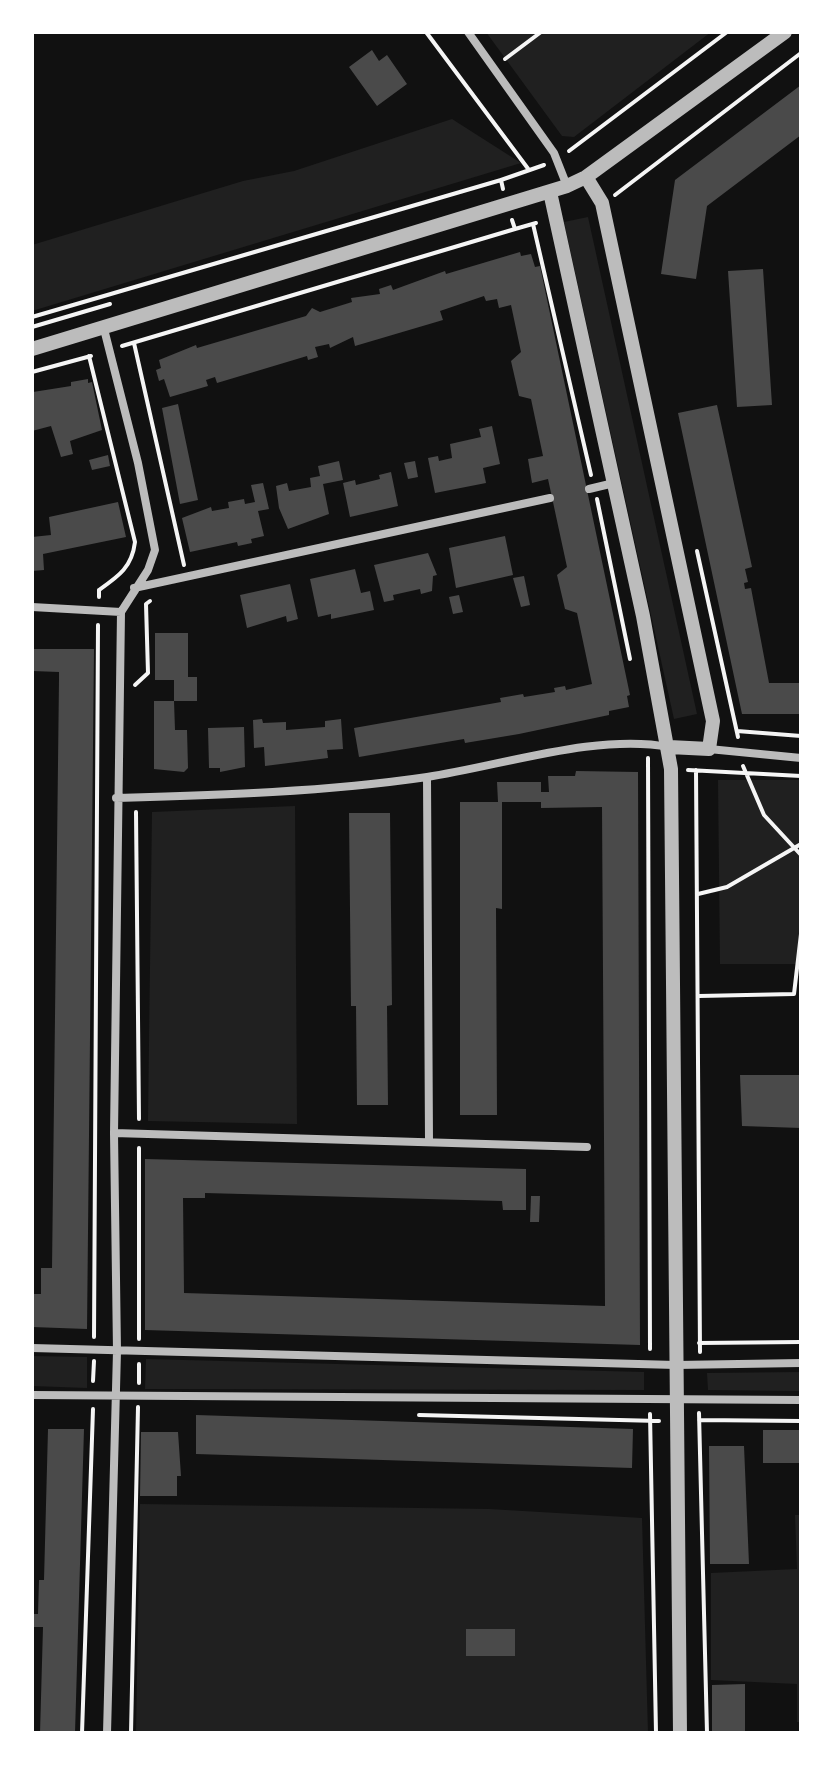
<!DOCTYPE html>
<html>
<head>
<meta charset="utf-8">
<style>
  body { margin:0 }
  #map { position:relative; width:833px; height:1765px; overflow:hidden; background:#111; font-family:"Exo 2",sans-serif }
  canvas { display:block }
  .frame { position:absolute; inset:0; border:34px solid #fff; pointer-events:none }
</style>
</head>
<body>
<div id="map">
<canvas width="833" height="1765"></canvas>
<div class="frame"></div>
</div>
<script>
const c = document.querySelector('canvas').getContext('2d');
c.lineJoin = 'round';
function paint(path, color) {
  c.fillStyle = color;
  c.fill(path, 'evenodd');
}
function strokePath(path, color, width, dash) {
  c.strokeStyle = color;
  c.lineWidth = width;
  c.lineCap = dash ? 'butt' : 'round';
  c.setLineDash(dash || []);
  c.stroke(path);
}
paint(new Path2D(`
  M486,32H711L574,137L562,136Z
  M452,119L521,163L32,311V245L243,181L294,171Z
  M588,217L697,714L674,719L564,222Z
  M718,780H801V964H720Z
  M295,806L297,1124L148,1121L152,812Z
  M32,1356L87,1357V1388L32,1386Z
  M146,1359L644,1372V1390L145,1389Z
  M801,1372V1391L708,1390L707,1373Z
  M140,1504L489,1509L642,1518L648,1733H136Z
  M795,1515H801V1722H797V1684L711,1680V1573L797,1569Z`), '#202020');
paint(new Path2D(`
  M372,50L379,61L387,55L407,84L377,106L349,67Z
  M801,85V135L707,206L696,279L661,274L675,180Z
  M520,252L521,256L531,254L535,267L540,266L630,695L627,696L629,707L609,711V715L519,734L465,743L464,739L359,757L354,728L501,702L500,698L523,694L524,697L555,692L554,688L565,686L566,690L592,684L577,613L565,609L557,575L567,567L548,479L532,483L528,459L543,456L531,399L519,396L511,361L521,352L511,305L499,308L497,299L486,301L484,296L440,311L443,320L355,346L353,337L330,348L329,344L315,347L318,357L308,360L307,356L217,383L215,377L206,380L208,386L170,397L164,379L159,381L156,370L161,368L159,360L196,345L197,348L306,316L312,308L320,312L352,302L351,298L380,294L379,289L391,285L393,290L445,271L446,274Z
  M763,269L772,405L737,407L728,271Z
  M88,379V383L92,382L102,430L70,441L73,454L61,457L51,426L32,431L33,392L71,386V382Z
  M178,404L198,500L180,504L162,408Z
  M717,405L752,567L745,569L748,582L744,583L745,589L751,588L769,683H801V714H742L678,413Z
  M492,426L500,464L483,468L486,483L435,493L428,458L438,456L439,461L452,458L450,444L481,437L479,429Z
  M108,455L110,466L92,470L89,460Z
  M339,461L343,480L323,484L329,514L288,529L279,508L276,486L287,483L289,491L311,487L310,478L320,476L318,466Z
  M415,461L418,477L408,479L404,463Z
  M391,472L398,506L350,517L343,483L355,480L356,485L380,479L379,475Z
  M263,483L269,509L258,511L264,536L251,539L252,543L238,546L237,542L190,552L182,518L211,507L212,511L229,508L228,502L244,499L245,504L255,502L251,485Z
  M118,502L126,537L43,554L44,570L32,571V537L51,535L49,517Z
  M505,536L513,575L456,588L449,548Z
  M428,553L437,575L433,576L432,591L421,594L420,589L393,595L394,600L384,602L374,565Z
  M355,569L361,593L370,591L374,610L331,619V614L318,617L310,579Z
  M524,576L530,605L521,607L513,578Z
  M290,584L298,619L287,622L286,616L247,628L240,595Z
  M459,595L463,612L453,614L449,597Z
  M155,633H188V677H197V701H174V680H155Z
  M32,649H94L87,1329L32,1327V1294H41V1268H52L59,679V672L32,671Z
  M154,701H174L175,730H187L188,768L184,772L154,769Z
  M262,719L263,723L286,722V730L325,727V721L341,719L343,749L327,750L328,758L265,766L264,747L254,748L253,720Z
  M244,727L245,767L220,772V768H209L208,728Z
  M576,771L638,772L640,1345L145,1330V1159L526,1169V1210H503L502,1201L205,1193V1198H183L184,1293L605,1306L602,807L541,808V802H502V909L496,908L497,1115H460V802H498L497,782H541V792H549L548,776H575Z
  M349,813H390L392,1005L387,1006L388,1105H357L356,1006H351Z
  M740,1075H801V1128L742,1126Z
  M531,1196H540L539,1222H530Z
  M196,1415L633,1429L632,1468L196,1454Z
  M48,1429H84L75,1733H40L43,1627H32V1614H38L39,1580H44Z
  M763,1430H801V1463H763Z
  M141,1432H178L181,1476H177V1496H140Z
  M709,1446H744L749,1564H710Z
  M466,1629H515V1656H466Z
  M745,1684V1733H712V1685Z`), '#4a4a4a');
strokePath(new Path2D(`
  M426,32L529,170
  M505,59L541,32
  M569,151L727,32
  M503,189L501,180L544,165
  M615,195L801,53
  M512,220L515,229L536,223
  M533,224L591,475
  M32,317L501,180
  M32,327L110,304
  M134,343L184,565
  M122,346L515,229
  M89,356L135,542C132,567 119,576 99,590V597
  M32,372L91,356
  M597,499L630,659
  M697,551L738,737
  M135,685L148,673L146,604L150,601
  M737,731L801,736
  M648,758L650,1349
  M743,766L764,815L801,855
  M688,770L801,776
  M696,770L700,1352
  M136,812L139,1119
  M698,894L727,887L801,844
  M699,996L794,994L801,934
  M139,1148V1339
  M94,1337L98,625
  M699,1343L801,1342
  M93,1381L94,1361
  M139,1383V1364
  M699,1413L707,1733
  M650,1414L656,1733
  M419,1415L659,1421
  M699,1420L801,1421
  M82,1733L93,1409
  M131,1733L138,1407`), '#f5f5f5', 4);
strokePath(new Path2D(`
  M468,32L554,153L567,186
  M104,329L138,463L155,550L148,570L121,612L114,1133L117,1351L107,1733
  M589,489L614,483
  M134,588L550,498
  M32,607L121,612
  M709,749L801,758
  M427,777L429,1142
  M116,798C220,795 325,792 427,777C501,766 597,733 669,747
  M114,1133L587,1147
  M32,1348L676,1365L801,1363
  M32,1395L801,1400`), '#bcbcbc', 8);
strokePath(new Path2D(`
  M586,177L602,203L713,721L709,749L669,747
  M550,192L643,616L671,769L680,1733
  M32,349L567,186L586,177L785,32`), '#bcbcbc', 14);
</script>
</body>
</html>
